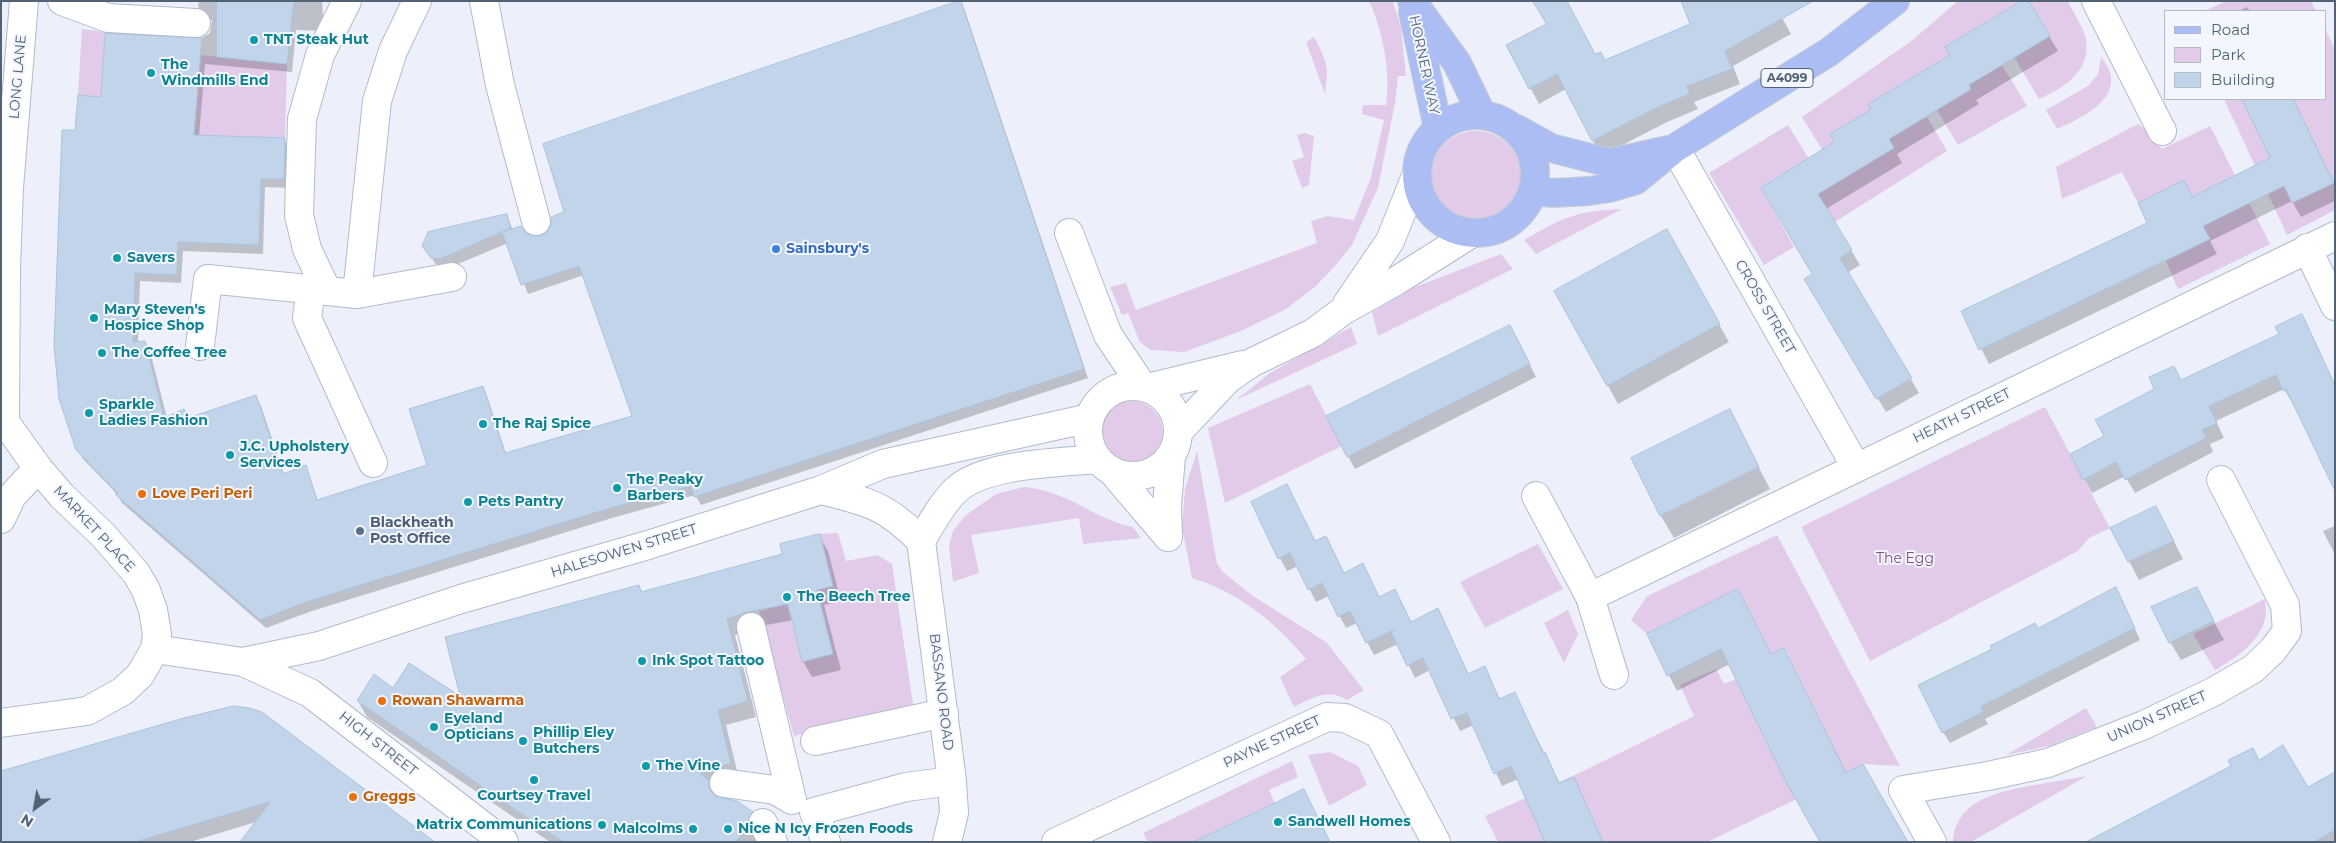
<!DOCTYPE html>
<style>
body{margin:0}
#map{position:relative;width:2336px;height:843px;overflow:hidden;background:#edf0fb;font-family:Montserrat,sans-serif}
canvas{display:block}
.frame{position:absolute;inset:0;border:2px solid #516375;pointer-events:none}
.legend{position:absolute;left:2164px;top:10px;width:162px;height:90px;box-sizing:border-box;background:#f3f6fe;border:1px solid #b2bbc7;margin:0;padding:6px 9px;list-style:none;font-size:15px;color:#516375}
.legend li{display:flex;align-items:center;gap:10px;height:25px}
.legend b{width:25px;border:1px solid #b2bbc7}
.north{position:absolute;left:10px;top:783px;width:50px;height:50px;-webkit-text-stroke:4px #f3f6fe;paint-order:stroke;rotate:212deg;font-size:14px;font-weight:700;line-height:20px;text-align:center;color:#516375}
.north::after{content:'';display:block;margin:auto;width:18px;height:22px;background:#516375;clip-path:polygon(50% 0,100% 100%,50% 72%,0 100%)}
</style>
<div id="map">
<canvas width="2336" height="843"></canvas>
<div class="frame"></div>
<ul class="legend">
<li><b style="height:6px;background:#acbdf3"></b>Road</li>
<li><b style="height:14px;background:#e1cbe9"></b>Park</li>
<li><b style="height:14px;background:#c1d4e9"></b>Building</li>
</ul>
<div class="north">N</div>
</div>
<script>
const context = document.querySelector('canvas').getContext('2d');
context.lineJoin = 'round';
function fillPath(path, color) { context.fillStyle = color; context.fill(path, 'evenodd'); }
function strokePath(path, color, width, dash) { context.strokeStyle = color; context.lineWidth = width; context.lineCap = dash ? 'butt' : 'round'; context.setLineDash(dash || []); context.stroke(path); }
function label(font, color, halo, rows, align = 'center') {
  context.font = font + ' Montserrat,sans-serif'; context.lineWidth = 4; context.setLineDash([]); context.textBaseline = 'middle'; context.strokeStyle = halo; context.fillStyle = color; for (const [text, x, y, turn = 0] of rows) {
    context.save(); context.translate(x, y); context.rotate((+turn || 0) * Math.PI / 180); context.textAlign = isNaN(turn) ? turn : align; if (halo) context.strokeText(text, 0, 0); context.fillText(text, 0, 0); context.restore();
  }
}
fillPath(new Path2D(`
 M1369 1H1393L1401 28 1406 76H1398L1395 103 1378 188 1352 245 1334 267 1316 286 1286 309 1241 331 1184 352 1151 350 1140 342 1128 313 1122 315 1110 287 1126 283 1136 310 1317 243 1311 221 1328 216 1354 220 1371 177 1384 120 1362 114 1363 105H1386C1391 73 1383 31 1369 1Z
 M1958 1H2022L1946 47 1950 55 1868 104 1871 110 1830 134 1835 143 1823 151 1802 117 1910 42Z
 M2029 1H2068C2073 13 2084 28 2086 40 2091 72 2063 88 2039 99L2014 57 2050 36Z
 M2226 1H2311L2316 11H2205Z
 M82 29 105 32 101 97 78 95Z
 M2325 29 2335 49V210L2287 235 2224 99H2325Z
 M1314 37C1327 61 1329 67 1325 94L1306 42Z
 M200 55 287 64 285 138 185 135Z
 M2101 57C2132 94 2086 116 2057 129L2046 110 2088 86 2098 74Z
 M2002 65 2027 106 1958 145 1937 110 1971 90 1969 85Z
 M1927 117 1947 151 1835 222 1818 194 1894 148 1889 139Z
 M2138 124 2150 133 2162 149 2210 126 2270 244 2178 289 2166 261 2210 239 2203 226 2225 181 2192 197 2184 181 2138 203 2122 172 2062 199 2056 167Z
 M1788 125 1809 159 1761 188 1794 247 1764 265 1709 173Z
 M1431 176a45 45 0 1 1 90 0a45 45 0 1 1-90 0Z
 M1305 133 1314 136 1309 185 1302 188 1292 161 1304 157 1297 135Z
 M1622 209 1536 254 1524 240C1564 217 1576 211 1622 209Z
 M1501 254 1513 269 1378 336 1372 312 1415 287Z
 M1351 327 1357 344 1236 400 1270 373Z
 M1310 384 1342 446 1225 503 1208 428Z
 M1099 433a32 32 0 1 1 64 0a32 32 0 1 1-64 0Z
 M2045 407 2110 528 2089 538 2078 551 1870 661 1801 527Z
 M1197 451 1217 564 1224 573 1253 596 1326 642 1364 690 1347 700C1329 688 1311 698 1294 707L1280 677 1306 659C1273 620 1241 594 1192 578L1182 527 1185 489Z
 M1024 487C1069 491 1093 519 1133 527L1141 538 1083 544 1079 518 971 535 979 573 953 582 949 546 953 531 966 515 996 494Z
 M838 533 846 561 878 555 892 564 913 704 794 736 759 611 787 604 802 662 817 590 820 534Z
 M1777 535 1900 766 1863 764 1822 787 1707 842H1498L1485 816C1556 785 1625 751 1694 716L1680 685 1716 669 1724 684 1736 679 1833 747 1785 648 1771 654 1738 589 1647 634 1631 620 1647 596Z
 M1538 544 1563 589 1485 628 1460 582Z
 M2265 599C2265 605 2267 613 2265 619 2259 643 2236 658 2215 670L2193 634Z
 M1568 610 1578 634 1564 663 1544 623Z
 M2086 708 2097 727 2049 746 2006 755Z
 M1330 752 1358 766 1367 785 1329 806 1308 755Z
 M1292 761 1298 777 1269 790 1275 803 1193 842H1148L1143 833Z
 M2087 776 1971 842H1953C1953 825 1964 809 1979 801 2004 787 2058 782 2087 776Z`), '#e1cbe9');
fillPath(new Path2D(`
 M199 1H322L324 31 296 30 292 72 205 64 199 137 284 140 290 149 288 188 265 187 263 254 183 251 181 283 140 281 138 343 145 342 150 351 167 418 188 419 256 397 261 406 284 474 305 467 318 501 428 466 482 387 487 396 506 454 634 417 584 275 528 294 508 243 446 269 438 268 424 246 506 216 513 230 531 237H541L548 233 565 213 960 2 965 11 1088 378 701 505 695 495 612 518 312 611 266 628 122 503 117 494 83 459 77 449 76 131 102 98 210 33 212 20 204 16 198 7Z
 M1773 1 1791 34 1733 66 1740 84 1694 102 1698 109 1667 122 1601 156 1566 89 1539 104 1507 45 1595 55 1605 61 1692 25Z
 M2247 7 2250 11H2239Z
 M2049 36 2058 51 1976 100 1979 104 1897 154 1902 163 1826 209 1860 265 1847 273 1919 393 1886 412 1814 294V275L1762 188Z
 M2243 99H2293L2335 185V201L2301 217 2292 201 2210 241 2217 254 1989 364 1962 311 2149 223 2184 182 2193 198 2272 159Z
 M1666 230 1729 342 1618 404 1556 291Z
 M2301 316 2294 403 2293 404 2284 389 2216 421 2224 438 2210 444 2213 452 2135 493 2125 476 2092 493 2084 479 2105 436 2181 381 2280 335Z
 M1517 339 1536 377 1355 469 1348 456Z
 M1729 410 1770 489 1674 538 1661 516Z
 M1287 486 1316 543 1326 538 1344 574 1363 565 1380 598 1395 591 1411 623 1438 610 1469 675 1484 668 1500 699 1514 693 1560 784 1573 778 1603 842H1546L1518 779 1502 786 1474 725 1460 731 1430 670 1415 678 1398 644 1374 655 1357 623 1346 628 1329 596 1316 602 1298 566 1287 571 1280 558Z
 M2166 526 2183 559 2139 580 2112 528Z
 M2335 526V555L2323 531Z
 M819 536 828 551 841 601 824 605 841 670 812 677 803 661 793 620 756 627 735 635 756 717 726 725 739 779 712 789 717 797 752 813 761 828 758 831 756 842H550L367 717 358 701 393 689 462 698 639 586 643 593 784 555Z
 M2196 588 2224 640 2181 660 2170 642Z
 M1738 590 1771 656 1784 649 1847 774 1730 664 1677 691 1648 635Z
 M2122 600 2140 640 1985 719 1988 724 1950 743 1943 732 2038 630Z
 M261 713 434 842 256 822 190 842H1Z
 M2259 761 2307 789 2335 774V842H2125Z
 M1304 790 1330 842H1196Z`), '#0003');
const building = new Path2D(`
 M217 1H294L287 64 217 57Z
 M958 1H961L1084 369 694 497 691 486 607 509 306 602 260 620 115 494 118 493 76 450 59 399 54 345 62 130H75L78 95 101 97 105 33 202 38 194 135 285 138 284 179H261L259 245 178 242 177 275 135 273 133 342 145 341 164 418 184 409 188 418 256 395 283 474 306 465 317 500 427 465 409 409 483 386 505 453 632 416 579 266 521 285 502 232 521 226 525 232 531 236H540L547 232 551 226V217L564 212 543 144Z
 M1533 1H1567L1595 54 1601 52 1605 60 1690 24 1681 1H1813L1725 51 1732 69 1687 86 1690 94 1658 107 1592 141 1557 74 1529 89 1506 45 1546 24Z
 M2022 1H2029L2050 36 1969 85 1971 89 1889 139 1894 148 1818 194 1852 250 1840 258 1912 378 1876 399 1804 279 1812 274 1761 188 1834 142 1830 134 1871 110 1868 104 1950 55 1945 47Z
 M2242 99H2293L2334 183 2292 203 2284 186 2203 226 2210 239 1979 350 1961 311 2147 223 2138 203 2184 180 2192 197 2270 158Z
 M507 214 511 228 440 259 431 258 422 246 428 232Z
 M1667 229 1720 324 1607 386 1554 291Z
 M2302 314 2335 385V491L2286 389 2283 391 2276 375 2209 406 2217 423 2202 430 2206 438 2125 480 2116 462 2083 480 2070 454 2104 436 2095 420 2154 389 2149 377 2174 366 2181 380 2279 334 2275 327Z
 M1510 325 1530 364 1347 457 1326 416Z
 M1730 409 1759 467 1660 516 1631 458Z
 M1287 484 1315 541 1326 536 1344 573 1363 563 1379 597 1395 589 1411 622 1438 608 1468 674 1485 666 1499 699 1515 692 1543 753 1545 752 1559 783 1574 777 1603 842H1545L1511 766 1494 774 1467 713 1451 719 1423 658 1407 666 1391 632 1396 629 1366 643 1350 611 1338 617 1322 583 1308 590 1290 553 1278 559 1251 502Z
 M2156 506 2174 541 2128 562 2110 528Z
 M820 534 833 586 817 590 833 654 802 662 788 604 747 612 727 619 748 701 718 710 731 763 700 774 709 780V788L715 796 737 801 753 812 750 815 748 825 736 842H563L357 701 374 674 393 688 409 663 460 696 445 637 639 585 641 592 782 554 780 544Z
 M2116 587 2135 628 1980 707 1983 712 1942 733 1918 685 1992 649 1990 646 2035 623 2038 628Z
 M2197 587 2214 621 2169 643 2151 607Z
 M1738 589 1771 654 1784 648 1846 773 1863 764 1908 842H1820L1786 782 1721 649 1667 676 1647 634Z
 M234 706 249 708 262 712 435 842H240L270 802 135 842H1V771L184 718Z
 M2283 745 2308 787 2335 772V830L2314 842H2086L2231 766 2228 760 2253 748 2259 760Z
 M1304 789 1330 842H1193L1275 803Z`);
fillPath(building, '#c1d4e9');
strokePath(building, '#a8c3e0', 1);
const minor = new Path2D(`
 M62 1 108 18 196 23
 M484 1 500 85 536 221
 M2096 1 2162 131
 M1675 148 1856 467
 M1069 233 1108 335 1143 387
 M2307 248 2335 306
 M311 289 307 318 373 463
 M327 291 307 249 299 215 302 119 320 55 347 1
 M357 294 377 101 393 51 417 1
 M1347 304 1390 241 1416 176
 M200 346 208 279 357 294 452 277
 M1088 431a45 45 0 1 1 90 0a45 45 0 1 1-90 0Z
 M1147 388 1242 365
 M1179 431 1228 379 1251 363 1313 333 1344 310 1396 281 1472 233
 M1111 470 1168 537
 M821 490C869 502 885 505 921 541L952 781 954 813 947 842
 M1536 496 1590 597 1614 675
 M1 519 12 496 38 468
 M1168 537 1167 506 1171 456
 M921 541C931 524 941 505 955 491 983 463 1059 463 1098 459
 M1590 597 2335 236
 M155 649 243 662 319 646 461 599 648 545 821 490 883 464 1090 418
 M243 662 310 693 504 842
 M1 723 87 711 123 691 140 675 155 649 157 634 153 610 146 590 136 573 103 535 62 496 38 468 5 422 6 268 9 188 24 1
 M815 741 944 713
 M724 783 775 790 792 800 751 627
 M763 823 773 842
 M826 842 814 812 906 787 952 781
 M1056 842 1327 717 1345 718 1379 734 1436 842
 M1932 842 1903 790 1988 776 2048 763 2144 725 2213 692 2253 669 2273 650 2287 631 2285 605 2221 480`);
const major = new Path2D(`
 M1412 1 1457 63 1482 115
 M1413 12 1438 128
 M1417 174a59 59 0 1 1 118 0a59 59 0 1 1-118 0Z
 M1517 129 1551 148 1610 163 1668 150
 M1533 191 1553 193 1589 191 1609 188 1636 180 1675 148 1829 52 1895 1`);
strokePath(minor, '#b0bccb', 30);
strokePath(major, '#c7cdd3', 30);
strokePath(minor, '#fff', 28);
strokePath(major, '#acbdf3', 28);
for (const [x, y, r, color] of [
 [254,40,5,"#0f9aa8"],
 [151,73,5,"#0f9aa8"],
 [776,249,5,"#3f7fe0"],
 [117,258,5,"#0f9aa8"],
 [94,318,5,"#0f9aa8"],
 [102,353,5,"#0f9aa8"],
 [89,413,5,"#0f9aa8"],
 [483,424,5,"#0f9aa8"],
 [230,455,5,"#0f9aa8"],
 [617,488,5,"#0f9aa8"],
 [142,494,5,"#e8710a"],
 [468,502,5,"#0f9aa8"],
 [360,531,5,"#5c6f8a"],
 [787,597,5,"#0f9aa8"],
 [642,661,5,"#0f9aa8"],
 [382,701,5,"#e8710a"],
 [434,727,5,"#0f9aa8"],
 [523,741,5,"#0f9aa8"],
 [646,766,5,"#0f9aa8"],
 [534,780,5,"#0f9aa8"],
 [353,797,5,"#e8710a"],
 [1278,822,5,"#0f9aa8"],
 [602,825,5,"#0f9aa8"],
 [693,829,5,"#0f9aa8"],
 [728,829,5,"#0f9aa8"]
]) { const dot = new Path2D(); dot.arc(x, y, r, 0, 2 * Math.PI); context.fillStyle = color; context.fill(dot); strokePath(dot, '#f3f6fe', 2); }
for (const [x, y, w] of [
 [1787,78,52]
]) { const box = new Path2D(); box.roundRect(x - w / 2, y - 9.5, w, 19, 4); context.fillStyle = '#f3f6fe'; context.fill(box); strokePath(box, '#516375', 1); }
label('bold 12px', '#516375', null, [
 ["A4099",1787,78]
]);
label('bold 14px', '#0d838f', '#f3f6fe', [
 ["TNT Steak Hut",264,40],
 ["The",161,65],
 ["Windmills End",161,81],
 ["Savers",127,258],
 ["Mary Steven's",104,310],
 ["Hospice Shop",104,326],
 ["The Coffee Tree",112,353],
 ["Sparkle",99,405],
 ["Ladies Fashion",99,421],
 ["The Raj Spice",493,424],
 ["J.C. Upholstery",240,447],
 ["Services",240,463],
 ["The Peaky",627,480],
 ["Barbers",627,496],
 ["Pets Pantry",478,502],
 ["The Beech Tree",797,597],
 ["Ink Spot Tattoo",652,661],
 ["Eyeland",444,719],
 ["Opticians",444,735],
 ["Phillip Eley",533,733],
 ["Butchers",533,749],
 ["The Vine",656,766],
 ["Courtsey Travel",534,796,"center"],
 ["Sandwell Homes",1288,822],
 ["Matrix Communications",592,825,"right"],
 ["Malcolms",683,829,"right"],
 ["Nice N Icy Frozen Foods",738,829]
], 'left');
label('14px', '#516375', '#f3f6fe', [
 ["HORNER WAY",1424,65,78],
 ["LONG LANE",18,77,-85],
 ["CROSS STREET",1765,307,60],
 ["HEATH STREET",1962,416,-26],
 ["MARKET PLACE",94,529,47],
 ["HALESOWEN STREET",624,551,-17],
 ["BASSANO ROAD",941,692,83],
 ["UNION STREET",2157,717,-24],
 ["PAYNE STREET",1272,742,-25],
 ["HIGH STREET",378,744,38]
]);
label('bold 14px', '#366cbe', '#f3f6fe', [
 ["Sainsbury's",786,249]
], 'left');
label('bold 14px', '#c56008', '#f3f6fe', [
 ["Love Peri Peri",152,494],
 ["Rowan Shawarma",392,701],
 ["Greggs",363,797]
], 'left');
label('bold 14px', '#4e5e75', '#f3f6fe', [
 ["Blackheath",370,523],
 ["Post Office",370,539]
], 'left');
label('14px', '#7d4f85', '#f3f6fe', [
 ["The Egg",1905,559]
]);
</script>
